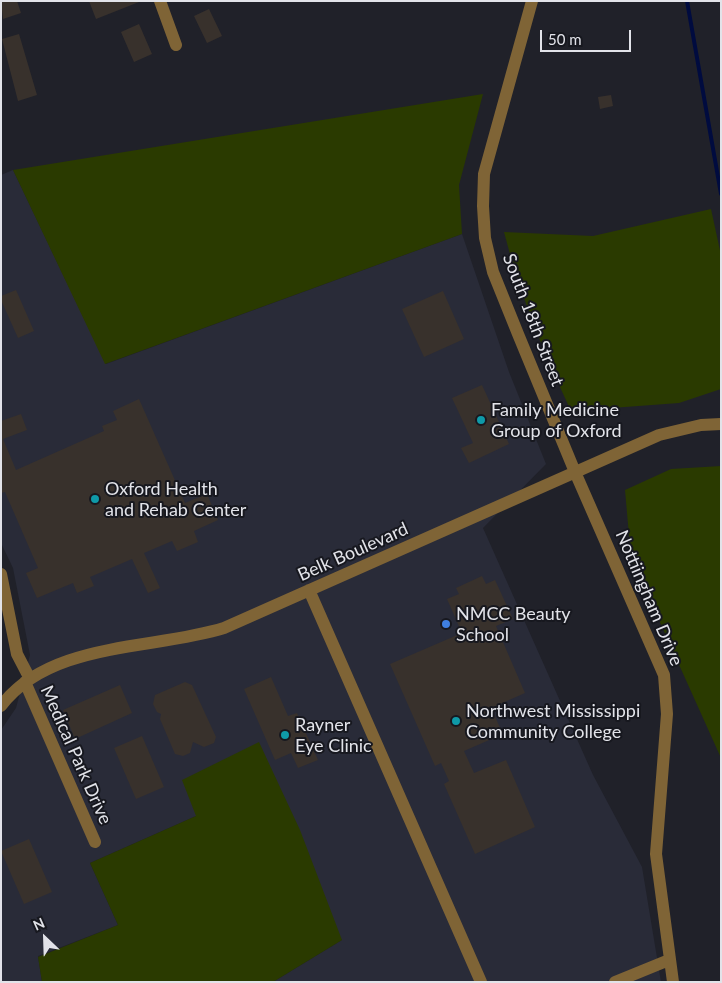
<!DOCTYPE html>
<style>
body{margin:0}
#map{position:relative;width:722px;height:983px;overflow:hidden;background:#202129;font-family:Lato,sans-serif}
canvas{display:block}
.frame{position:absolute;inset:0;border:2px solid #e2e3e9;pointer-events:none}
.north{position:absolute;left:20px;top:913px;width:50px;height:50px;-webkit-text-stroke:4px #17181f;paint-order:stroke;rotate:336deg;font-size:14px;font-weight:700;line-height:20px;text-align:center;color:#e2e3e9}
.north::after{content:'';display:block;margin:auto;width:18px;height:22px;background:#e2e3e9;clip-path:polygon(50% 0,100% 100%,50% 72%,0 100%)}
.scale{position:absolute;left:540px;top:30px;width:91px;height:22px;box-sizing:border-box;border:2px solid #e2e3e9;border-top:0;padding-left:6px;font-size:15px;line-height:18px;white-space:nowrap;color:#e2e3e9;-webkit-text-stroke:4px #17181f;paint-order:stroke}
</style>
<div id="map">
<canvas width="722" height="983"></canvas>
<div class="frame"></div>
<div class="north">N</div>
<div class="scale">50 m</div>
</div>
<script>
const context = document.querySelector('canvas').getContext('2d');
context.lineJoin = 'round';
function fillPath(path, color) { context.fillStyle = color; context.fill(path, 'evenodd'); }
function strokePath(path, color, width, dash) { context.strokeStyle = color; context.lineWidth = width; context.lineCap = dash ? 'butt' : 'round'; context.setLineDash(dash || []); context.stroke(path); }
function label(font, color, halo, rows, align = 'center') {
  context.font = font + ' Lato,sans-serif'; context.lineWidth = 4; context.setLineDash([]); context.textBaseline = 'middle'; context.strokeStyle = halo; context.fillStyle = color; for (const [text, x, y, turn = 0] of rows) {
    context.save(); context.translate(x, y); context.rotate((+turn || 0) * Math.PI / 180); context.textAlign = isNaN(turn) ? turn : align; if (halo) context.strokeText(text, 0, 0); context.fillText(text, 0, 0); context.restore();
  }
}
fillPath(new Path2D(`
 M13 170 106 364 462 234 509 372 546 464 483 528 593 775 642 867 661 982H273L342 940 196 816 90 863 118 925 38 956 42 982H1V730L16 708 30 655 13 568 1 543V175Z`), '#292b38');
fillPath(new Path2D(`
 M483 94 459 185 462 234 105 364 13 170Z
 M711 209 721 255V389L679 403 571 411C544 353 520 295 504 232L593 236Z
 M721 466V758L631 558 625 490 671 469Z
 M259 742 300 830 342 940 273 982H42L38 957 118 925 90 863 196 816 182 780Z`), '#2a3a00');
strokePath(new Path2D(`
 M687 1 721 194`), '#000b3f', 4);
fillPath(new Path2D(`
 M1 1H17L21 13 3 19Z
 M89 1H139V2L96 19Z
 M209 9 222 36 207 43 194 16Z
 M139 24 152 54 134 62 121 32Z
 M19 34 37 95 18 101 2 39Z
 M611 95 613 106 600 109 598 97Z
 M16 290 34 331 18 338 1 300V296Z
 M443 291 464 339 424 357 402 309Z
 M482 385 509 444 469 463 461 448 473 443 452 398Z
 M139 399 185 503 207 494 218 520 194 531 198 542 177 551 172 541 144 553 160 588 148 593 132 559 90 577 94 586 77 593 73 583 37 598 26 573 38 568 5 492 1 493V421L21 414 27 430 3 439 16 470 104 431 102 426 117 420 113 411Z
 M482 576 486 584 495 580 513 619 496 626 525 693 491 708 503 734 464 751 474 773 506 760 535 827 475 854 444 784 449 781 441 763 435 766 390 664 462 633 447 599 459 594 456 588Z
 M271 677 288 716 297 713 318 760 298 768 291 753 275 760 244 689Z
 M185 682 192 685 216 737 214 743 204 747 193 742 190 753 183 756 175 754 160 719 161 714 157 712 153 704 155 695Z
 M120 685 132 713 75 739 63 710Z
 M142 736 164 787 136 799 114 748Z
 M29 839 52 892 24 904 1 851Z`), '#38312c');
strokePath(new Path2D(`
 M160 1 176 45
 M532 1 484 174 483 206 485 238 493 272 518 334 575 472 664 675 667 714 656 854 673 982
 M1 574 17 654 30 679
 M309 590 481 982
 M25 682 95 842
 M1 706C50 641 154 650 224 628L659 435 701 425 721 424
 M615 982 669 960`), '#7f6436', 12);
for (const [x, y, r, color] of [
 [481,420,5,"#0f9aa8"],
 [95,499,5,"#0f9aa8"],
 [446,624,5,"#3f7fe0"],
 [456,721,5,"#0f9aa8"],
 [285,735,5,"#0f9aa8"]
]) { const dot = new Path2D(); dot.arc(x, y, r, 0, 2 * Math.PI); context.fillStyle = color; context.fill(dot); strokePath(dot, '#17181f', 2); }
label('18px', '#e2e3e9', '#17181f', [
 ["South 18th Street",533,320,69],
 ["Belk Boulevard",353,552,-24],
 ["Nottiingham Drive",649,598,67],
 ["Medical Park Drive",76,755,66]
]);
label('18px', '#e2e3e9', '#17181f', [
 ["Family Medicine",491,410],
 ["Group of Oxford",491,431],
 ["Oxford Health",105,489],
 ["and Rehab Center",105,510],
 ["NMCC Beauty",456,614],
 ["School",456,635],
 ["Northwest Mississippi",466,711],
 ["Community College",466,732],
 ["Rayner",295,725],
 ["Eye Clinic",295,746]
], 'left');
</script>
